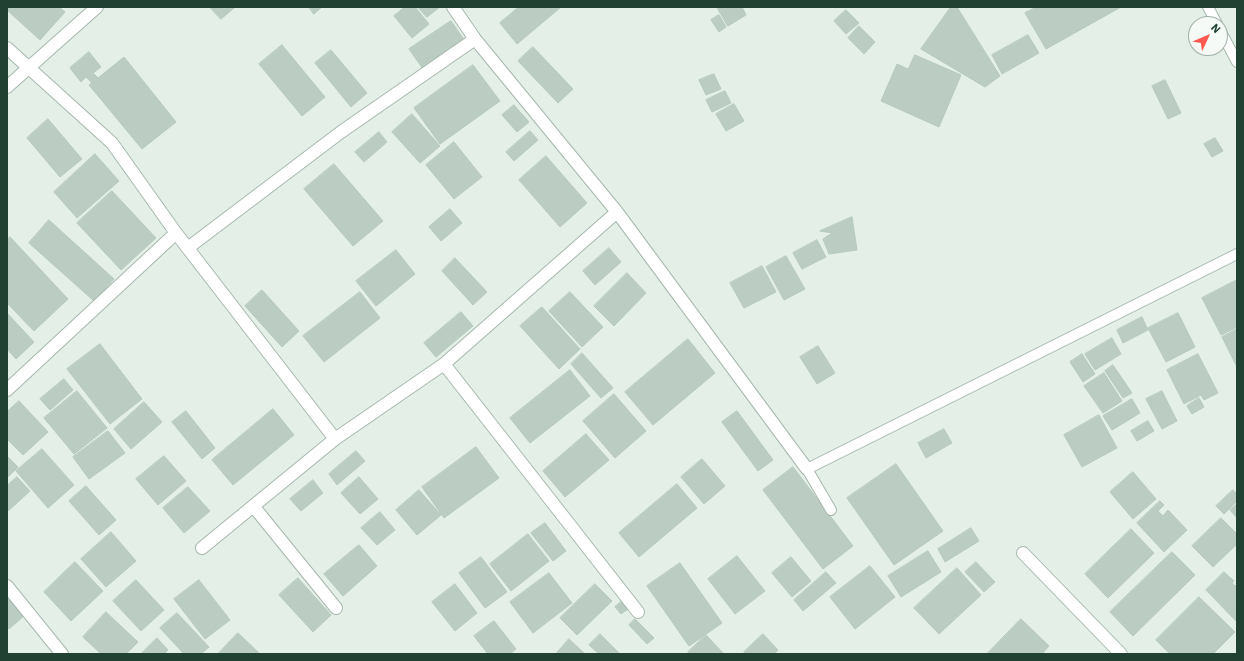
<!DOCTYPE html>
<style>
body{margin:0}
#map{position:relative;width:1244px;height:661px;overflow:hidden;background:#e4efe7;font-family:"IBM Plex Sans",sans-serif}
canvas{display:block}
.frame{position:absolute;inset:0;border:8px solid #214233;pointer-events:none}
.north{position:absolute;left:1188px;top:16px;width:40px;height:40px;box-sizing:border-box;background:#f5faf6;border:1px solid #a0b0a8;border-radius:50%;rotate:46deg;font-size:11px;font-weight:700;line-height:16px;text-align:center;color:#214233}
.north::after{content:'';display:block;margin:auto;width:14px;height:18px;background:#fe5a52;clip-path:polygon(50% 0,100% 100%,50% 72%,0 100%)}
</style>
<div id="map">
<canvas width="1244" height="661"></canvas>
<div class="frame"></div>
<div class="north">N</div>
</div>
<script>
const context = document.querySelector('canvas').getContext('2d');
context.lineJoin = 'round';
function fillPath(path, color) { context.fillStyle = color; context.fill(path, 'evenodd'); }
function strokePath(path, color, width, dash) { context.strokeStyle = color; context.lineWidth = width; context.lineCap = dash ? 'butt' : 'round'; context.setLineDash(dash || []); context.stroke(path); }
const building = new Path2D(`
 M7 7H59L65 12 40 40 7 10Z
 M210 7H233L234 8 221 19Z
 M309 7H322L314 14Z
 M405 7H415L429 24 412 38 394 16Z
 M418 7H440L427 17Z
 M519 7H561L517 44 500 23Z
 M717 7H742L746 15 728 26Z
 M951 7H957L1000 76 985 87 921 49Z
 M1037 7H1121L1046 49 1025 13Z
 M846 10 859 23 846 34 834 21Z
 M719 15 726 27 719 32 711 20Z
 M451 21 465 41 423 69 409 49Z
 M859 26 875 42 864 54 848 38Z
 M1028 35 1039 53 1002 74 992 55Z
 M282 45 325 97 302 116 259 64Z
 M533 47 573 89 558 103 518 61Z
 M331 50 367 93 351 107 315 63Z
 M89 52 101 67 93 73 98 78 124 57 176 122 142 149 89 85 92 83 86 77 81 82 70 68Z
 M915 55 961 75 939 127 881 101 897 64 908 69Z
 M473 65 500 101 440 144 414 108Z
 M714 74 721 89 706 95 699 80Z
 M1165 80 1181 113 1168 119 1152 86Z
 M725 91 731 103 712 112 706 100Z
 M734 104 744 121 726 131 716 114Z
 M514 105 529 122 517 132 502 115Z
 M412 114 440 146 420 163 392 132Z
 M48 119 82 159 60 177 27 138Z
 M530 131 538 140 514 161 506 152Z
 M379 132 387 142 364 162 355 152Z
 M1215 138 1223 151 1212 157 1204 144Z
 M454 142 482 177 454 199 426 165Z
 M95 154 119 181 77 218 54 192Z
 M546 156 587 203 560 227 519 180Z
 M334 164 383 221 353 246 304 189Z
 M112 191 156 238 121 270 77 223Z
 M450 209 462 223 441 241 429 227Z
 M852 217 857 250 829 254 823 239 832 233 820 231Z
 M49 220 114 279 94 301 29 243Z
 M10 237 68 299 34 331 7 303V240Z
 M817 240 826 257 802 269 793 253Z
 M609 248 621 262 595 285 583 271Z
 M396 250 415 274 376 306 356 281Z
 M786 256 805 289 784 300 766 267Z
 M455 258 487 292 473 305 442 271Z
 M762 266 776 292 744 308 730 283Z
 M627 273 646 293 614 326 594 306Z
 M1237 280V327L1221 335 1202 298Z
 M262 290 299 331 282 347 245 306Z
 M360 292 380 318 324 362 303 336Z
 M570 292 603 327 582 347 549 311Z
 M542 307 580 349 559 369 520 326Z
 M461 312 473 326 436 357 424 343Z
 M7 313 34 342 16 359 7 349Z
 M1178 313 1195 347 1166 362 1148 328Z
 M1142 317 1148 330 1123 343 1117 330Z
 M1237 329V367L1222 337Z
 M1112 338 1121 354 1095 370 1085 354Z
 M688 339 715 373 653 425 625 392Z
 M100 344 142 399 110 424 67 369Z
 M818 346 835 373 817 384 800 357Z
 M582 353 613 388 601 398 571 364Z
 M1082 354 1095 374 1083 382 1070 362Z
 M1198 354 1218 393 1204 400 1201 395 1184 404 1167 370Z
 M1113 365 1132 393 1123 398 1105 371Z
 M570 370 590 396 530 443 510 418Z
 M1104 373 1122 401 1103 413 1084 386Z
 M64 379 73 390 50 410 40 399Z
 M77 391 107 428 74 454 44 418Z
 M1162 391 1177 421 1162 429 1146 399Z
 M614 394 646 431 615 458 583 421Z
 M1199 398 1204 407 1192 414 1187 406Z
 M1132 399 1140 413 1112 430 1103 416Z
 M19 401 48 432 23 455 7 439V412Z
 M144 402 162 422 131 449 114 429Z
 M273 409 294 435 233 485 212 460Z
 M186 411 215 448 202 459 172 422Z
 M737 411 773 460 758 471 722 422Z
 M1099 415 1117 448 1082 467 1064 435Z
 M1148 421 1154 431 1137 441 1131 431Z
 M944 429 952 443 926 458 918 443Z
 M108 431 125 453 89 479 73 457Z
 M586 434 609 460 565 497 543 471Z
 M476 447 499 478 444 518 422 487Z
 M42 449 74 485 48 508 16 471Z
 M356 451 365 461 337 485 329 474Z
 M7 456 18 467 7 478Z
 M164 456 186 481 158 505 136 479Z
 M702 459 725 486 704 504 681 477Z
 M896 464 943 531 894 565 847 498Z
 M793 467 853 546 823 569 763 490Z
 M1133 472 1156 499 1133 519 1110 492Z
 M17 477 30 491 7 512V486Z
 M359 477 378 499 360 514 341 493Z
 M313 480 323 493 301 511 290 499Z
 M677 484 697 508 639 557 619 533Z
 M86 486 116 520 99 535 69 501Z
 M188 487 210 511 184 533 163 508Z
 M419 490 441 515 417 535 396 510Z
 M1233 490 1237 494V501L1224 514 1216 506Z
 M1160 501 1164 505 1158 511 1163 516 1168 510 1187 530 1164 552 1137 523Z
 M1237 504V518L1230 510Z
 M380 512 395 530 377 545 361 528Z
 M1221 518 1237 534V544L1213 567 1192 546Z
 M545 523 566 551 553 561 531 533Z
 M971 528 979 541 945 562 938 549Z
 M1131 529 1154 553 1108 598 1085 574Z
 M111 532 136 561 106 587 81 559Z
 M528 534 549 561 511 591 490 564Z
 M359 545 377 566 343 596 324 574Z
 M928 551 941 572 901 597 888 576Z
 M1172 552 1195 575 1133 636 1110 612Z
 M737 556 765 591 735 614 708 579Z
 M481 557 507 592 485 608 459 573Z
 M791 557 811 581 792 597 772 573Z
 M75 562 103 591 71 621 44 592Z
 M976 562 995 582 984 592 965 572Z
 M680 563 722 623 689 646 647 586Z
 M870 566 895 597 855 629 830 597Z
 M957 568 981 595 939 634 914 608Z
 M826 572 836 583 803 611 794 600Z
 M1224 572 1234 581 1232 583 1235 586 1237 585 1236 621 1206 590Z
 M549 573 572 603 533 633 510 602Z
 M298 578 331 615 313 632 279 595Z
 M136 580 164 610 141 631 113 601Z
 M199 580 230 620 205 639 174 599Z
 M455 584 477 613 455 631 432 602Z
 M595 584 612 601 577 635 560 618Z
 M7 593 26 614 9 629 7 626Z
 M1199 597 1235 632 1213 654H1170L1156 640Z
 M622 601 628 609 621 614 615 607Z
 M106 612 138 642 126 654H101L83 637Z
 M177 613 209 647 201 654H184L160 628Z
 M635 619 654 638 647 644 629 625Z
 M1021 619 1049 646 1042 654H987Z
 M494 621 516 649 510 654H488L474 636Z
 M238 633 260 654H218Z
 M600 634 620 654H599L589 645Z
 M763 634 778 650 774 654H746L744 652Z
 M706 635 724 654H691L688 652Z
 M157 638 168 650 164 654H141Z
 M569 639 585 654H556Z`);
fillPath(building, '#bbcdc3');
strokePath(building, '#b5c9bd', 1);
const service = new Path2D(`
 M1208 7 1217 24
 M1220 30 1237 62
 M831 510 807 469 1237 254`);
const minor = new Path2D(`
 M453 7 475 39 617 212 807 469
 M7 48 112 143 176 233 335 439
 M7 87 97 7
 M189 247 341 132 475 39
 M444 364 638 612
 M7 390 176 233
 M254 507 336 608
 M202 548 335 439 444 364 617 212
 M1023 553 1121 654
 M7 586 62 654`);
strokePath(service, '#a6b8ad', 12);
strokePath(minor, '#a6b8ad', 14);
strokePath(service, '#fff', 10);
strokePath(minor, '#fff', 12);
</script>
